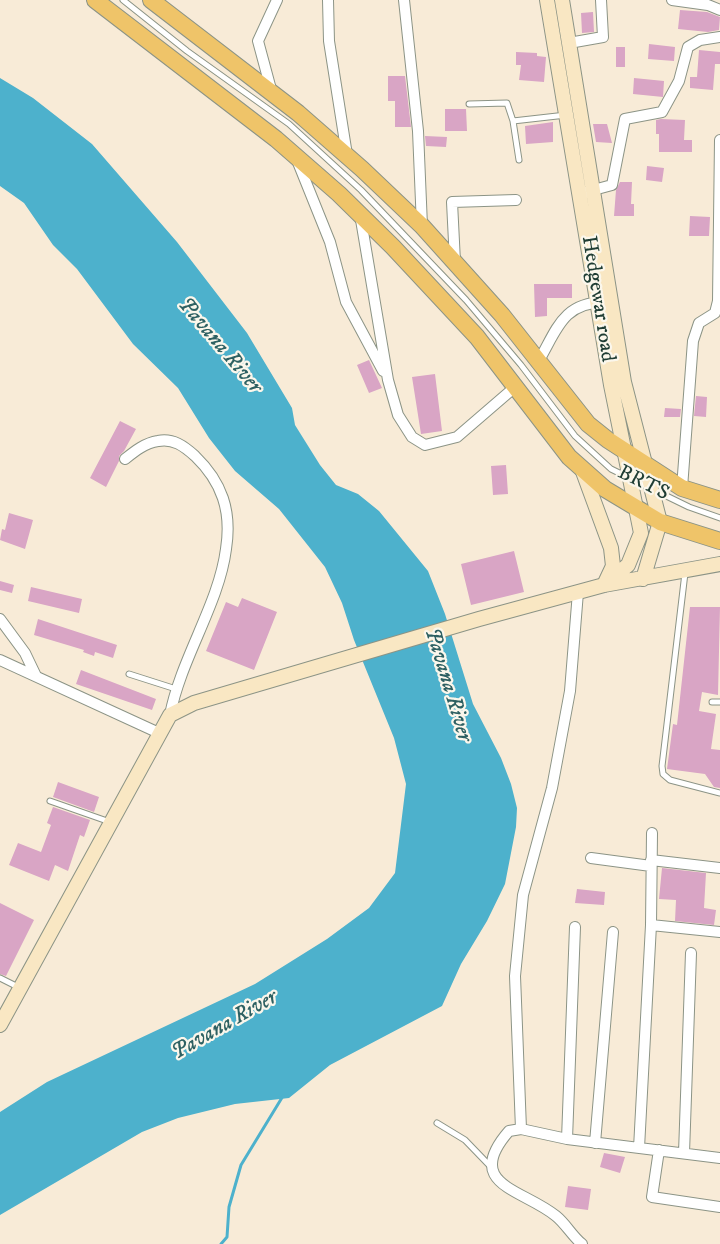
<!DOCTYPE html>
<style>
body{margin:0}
canvas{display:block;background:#f8ebd7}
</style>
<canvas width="720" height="1244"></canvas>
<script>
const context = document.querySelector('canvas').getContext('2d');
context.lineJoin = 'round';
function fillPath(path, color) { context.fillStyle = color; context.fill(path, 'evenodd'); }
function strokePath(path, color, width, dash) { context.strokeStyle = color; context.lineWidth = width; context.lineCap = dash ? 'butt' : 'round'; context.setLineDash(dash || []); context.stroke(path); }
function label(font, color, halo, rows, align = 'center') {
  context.font = font + ' "IM FELL DW Pica",serif'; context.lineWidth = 4.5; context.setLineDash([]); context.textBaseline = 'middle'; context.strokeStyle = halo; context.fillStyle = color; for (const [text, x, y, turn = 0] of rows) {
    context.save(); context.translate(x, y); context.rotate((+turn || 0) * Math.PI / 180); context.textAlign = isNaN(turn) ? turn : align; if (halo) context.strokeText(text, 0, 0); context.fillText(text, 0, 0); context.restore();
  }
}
fillPath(new Path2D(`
 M0 78 33 98 92 144 177 242 247 333 292 408 295 425 320 465 336 485 358 494 379 511 428 571 445 614 473 704 501 758 511 784 517 808 516 827 505 884 487 921 461 964 442 1006 330 1065 289 1098 235 1104 178 1118 142 1132 0 1215V1112L47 1082 255 984 327 939 369 908 395 873 406 784 394 738 354 640 342 603 325 567 279 509 235 471 209 438 178 388 133 344 77 269 53 245 24 203 0 186Z`), '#4db1cc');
strokePath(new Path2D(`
 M221 1244 227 1237 229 1207 241 1165 283 1096`), '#4db1cc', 3);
fillPath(new Path2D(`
 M680 10 707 12 720 17 719 30 708 32 678 29Z
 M593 12 594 32 582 33 581 13Z
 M649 44 675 47 674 61 648 59Z
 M616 47H625V67H616Z
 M699 50 720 52V64H715L713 90 690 88V77H697Z
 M516 52 537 53V56L546 57 544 82 519 80 521 65H516Z
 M388 76H405L411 127H395V101H388Z
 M634 78 664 81 663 97 633 94Z
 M445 109H466L467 131H445Z
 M661 119 685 120 684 140H692V152H659V134H656V120Z
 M553 122V142L526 144 525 126Z
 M593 124H607L612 143 596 142Z
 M425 136 447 137 446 147 426 146Z
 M647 166 664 168 662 182 646 180Z
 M620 182H632L631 204H634V216H614L616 190Z
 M690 216 710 217 709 236H689Z
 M534 284H572V298H547V316L535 317Z
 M369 360 382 388 369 393 357 365Z
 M435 374 442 431 421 434 412 377Z
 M696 396 707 397 706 417 694 416Z
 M665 408 681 409 680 417H664Z
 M120 421 136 429 124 451 119 456V461L106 487 90 478Z
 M506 465 508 494 493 495 491 466Z
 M9 513 33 520 25 549 0 540 2 529 5 530Z
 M514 551 524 592 471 605 461 564Z
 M0 581 14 585 12 593 0 590Z
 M31 587 82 599 79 613 28 601Z
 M242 598 277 612 254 670 206 651 226 602 238 607Z
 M690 607H720L718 695 702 692 699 711 716 714 711 749 720 750V788L714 787 705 774 667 769 673 724 677 725Z
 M38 619 117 645 113 658 95 652 94 656 83 652 84 650 34 635Z
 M81 670 156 699 152 710 76 684Z
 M58 782 99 797 94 812 53 797Z
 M53 807 90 820 84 837 80 835 68 871 55 865 49 881 9 865 18 843 41 852 51 825 47 823Z
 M662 868 706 873 704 908 716 910 714 925 675 921 676 900 659 899Z
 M577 889 605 892 604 905 575 903Z
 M0 903 34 920 6 976 0 974Z
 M604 1153 625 1157 620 1173 600 1167Z
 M568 1186 591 1189 588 1210 565 1207Z`), '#d9a5c5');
const service = new Path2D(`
 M123 0 187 51 289 124 361 190 466 300 521 365 575 436 611 469 689 507 720 518
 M469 104 507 103 513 121 519 160
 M513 121 566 115
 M685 573 662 766 663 774 670 780 720 793
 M129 674 176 689
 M712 702H720
 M50 801 110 822
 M0 978 20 988
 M437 1123 465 1140 492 1168`);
const minor = new Path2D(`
 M328 0 329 41 347 155
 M404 0 418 131 422 226
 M672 0 708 5 720 10
 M569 43 603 37 601 0
 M272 93 258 41 277 0
 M297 160 330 242 346 302 383 371
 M586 192 612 185 625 119 662 112 679 81 688 47 700 40 720 37
 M360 214 388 380 398 415 412 437 425 445 457 437 515 387
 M455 262 452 202 516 200
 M538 362C557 330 562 303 604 302
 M125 459C135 451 145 443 158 441 173 438 184 446 195 456 222 482 232 511 226 549 219 604 181 658 170 715
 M682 488 693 341 699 323 715 313 718 301 720 140
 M0 619 25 653 36 676
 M0 660 159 733
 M591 858 651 866
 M651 860 720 868
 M651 925 720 932
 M521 1129 515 976 523 895 552 788 570 691 578 592
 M567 1139 575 927
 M595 1143 613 932
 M639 1148 651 925 652 833
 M659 1150 652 1197 720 1207
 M684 1153 691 953
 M582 1244C572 1236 566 1224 556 1216 523 1189 462 1185 509 1131L521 1129 567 1139 720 1158`);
const secondary = new Path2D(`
 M547 0 611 385 641 533 628 565 604 585
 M562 0 624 382 660 522 643 579
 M582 469 611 548 613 566 605 583
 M0 1025 170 715 194 703 479 619 604 585 720 564`);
const primary = new Path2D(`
 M95 0 276 139 339 194 393 247 477 337 569 457 605 489 660 522 720 541
 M151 0 298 113 362 169 422 226 502 315 588 424 608 440 682 488 720 500`);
strokePath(service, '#8c9486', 7);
strokePath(minor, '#8c9486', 12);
strokePath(secondary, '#8c9486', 16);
strokePath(primary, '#8c9486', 18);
strokePath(service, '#fff', 5);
strokePath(minor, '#fff', 10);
strokePath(secondary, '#f9e7c3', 14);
strokePath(primary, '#efc469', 16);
label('21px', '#1f3d34', '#fbf7ec', [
 ["Hedgewar road",597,299,81],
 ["BRTS",643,484,26]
]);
label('italic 22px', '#2d6062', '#fbf7ec', [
 ["Pavana River",219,346,50],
 ["Pavana River",447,685,73],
 ["Pavana River",225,1026,-30]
]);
</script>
